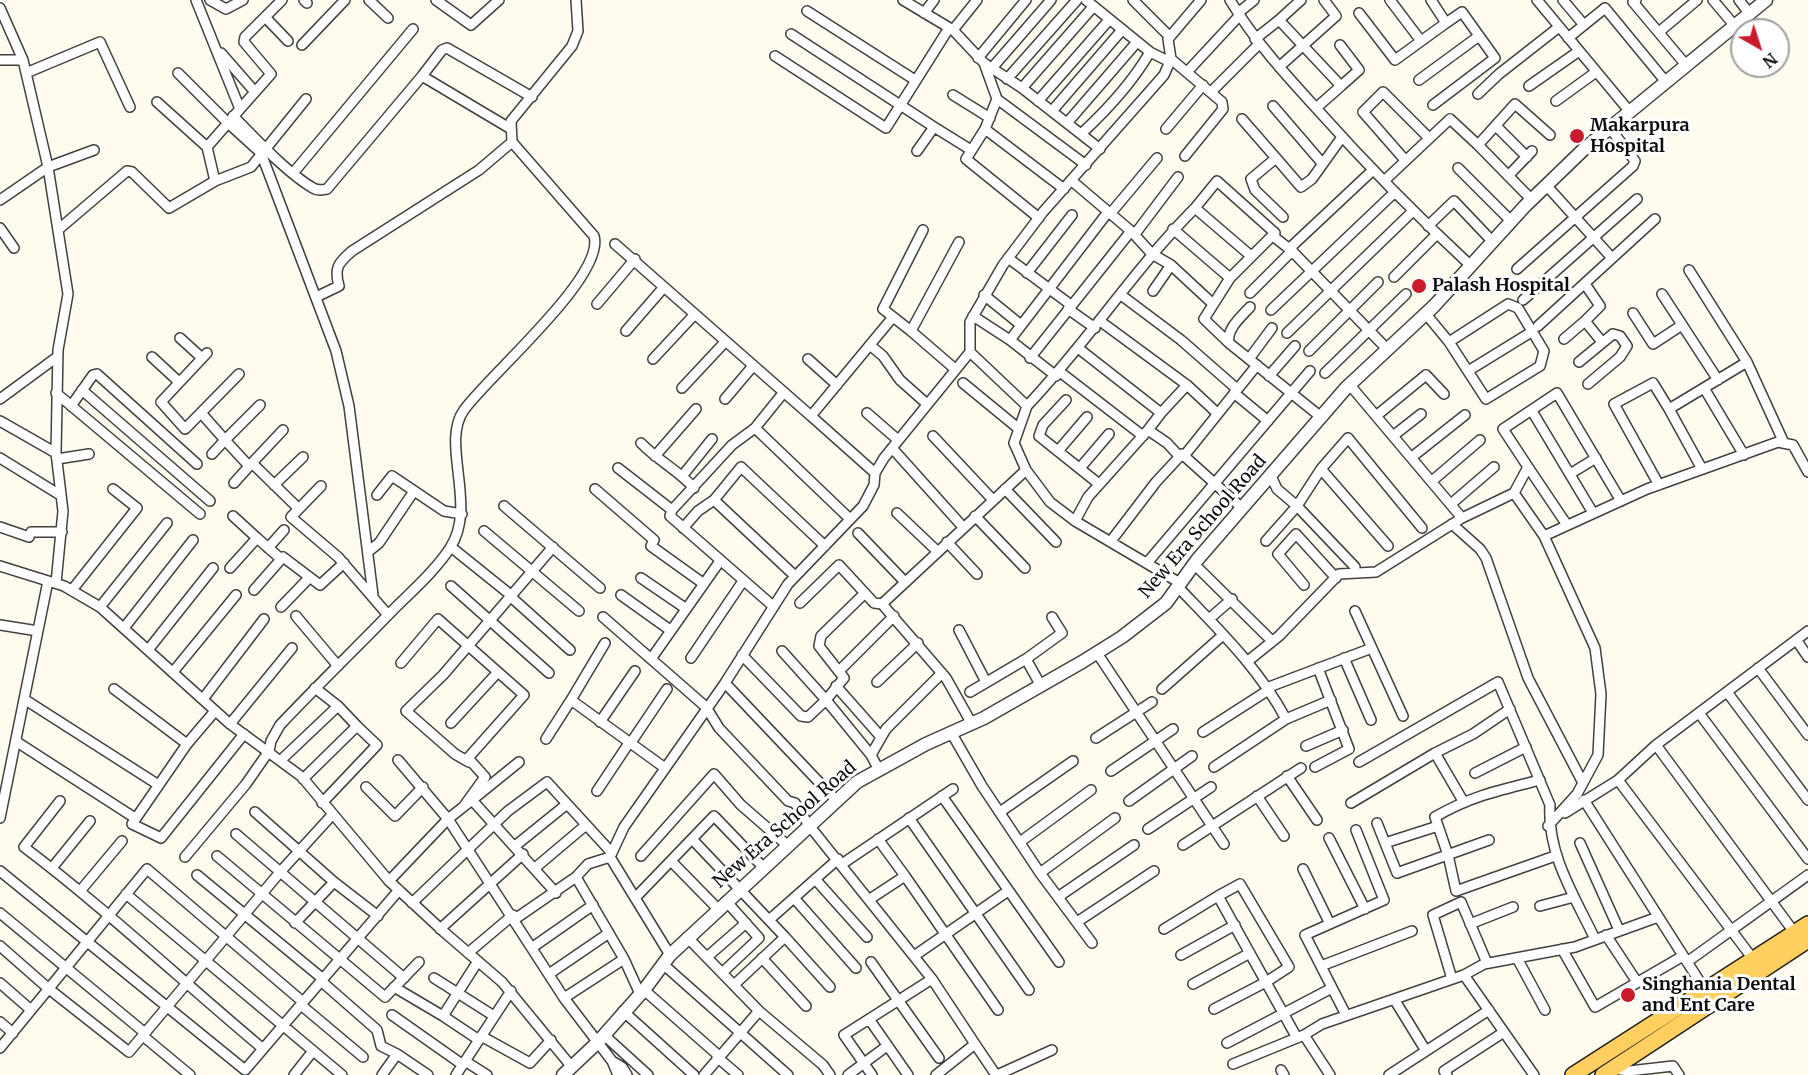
<!DOCTYPE html>
<style>
body{margin:0}
#map{position:relative;width:1808px;height:1075px;overflow:hidden;background:#fffbef;font-family:Merriweather,serif}
canvas{display:block}
.north{position:absolute;left:1730px;top:18px;width:60px;height:60px;box-sizing:border-box;background:#fff;border:2px solid #9f9f9f;border-radius:50%;rotate:141deg;font-size:16px;font-weight:700;line-height:24px;text-align:center;color:#0e0e0e}
.north::after{content:'';display:block;margin:auto;width:21px;height:27px;background:#ca1a2c;clip-path:polygon(50% 0,100% 100%,50% 72%,0 100%)}
</style>
<div id="map">
<canvas width="1808" height="1075"></canvas>
<div class="north">N</div>
</div>
<script>
const context = document.querySelector('canvas').getContext('2d');
context.lineJoin = 'round';
function strokePath(path, color, width, dash) { context.strokeStyle = color; context.lineWidth = width; context.lineCap = dash ? 'butt' : 'round'; context.setLineDash(dash || []); context.stroke(path); }
function label(font, color, halo, rows, align = 'center') {
  context.font = font + ' Merriweather,serif'; context.lineWidth = 6; context.setLineDash([]); context.textBaseline = 'middle'; context.strokeStyle = halo; context.fillStyle = color; for (const [text, x, y, turn = 0] of rows) {
    context.save(); context.translate(x, y); context.rotate((+turn || 0) * Math.PI / 180); context.textAlign = isNaN(turn) ? turn : align; if (halo) context.strokeText(text, 0, 0); context.fillText(text, 0, 0); context.restore();
  }
}
const minor = new Path2D(`
 M196 0 240 109 228 123 261 153 336 351 349 406 373 595
 M210 0 226 9 243 0
 M304 0 307 3
 M369 0 388 18
 M436 0 471 25 499 0
 M903 0 953 30 984 63 997 99 985 129 966 159 1039 218
 M1086 0 1150 52 1170 62
 M1133 0 1170 37
 M1230 0C1254 40 1284 73 1316 108 1365 163 1416 215 1470 265
 M1390 0 1421 41
 M1431 0 1446 23 1462 12 1495 58 1433 105
 M1537 0 1630 112
 M1563 0 1584 25
 M1636 0 1633 2 1686 65
 M1713 0 1734 25
 M1739 0 1749 13
 M0 8 23 60 48 167 94 150
 M807 11 915 80
 M924 13 934 0
 M1238 13 1254 0
 M1359 13 1395 60 1446 23
 M265 17 288 41
 M1279 20 1301 0
 M953 30 977 0
 M1659 32 1697 0
 M791 34 934 127
 M1568 38 1605 8 1666 82
 M1255 39 1279 20 1341 86 1316 108
 M302 45 345 0
 M1340 45 1359 70 1341 86
 M221 53 255 92
 M775 56 886 128 949 28
 M978 58 1026 0
 M1171 59 1222 102 1223 109 1185 156
 M0 60H23
 M984 63 1022 88 1100 149
 M1279 67 1336 16 1324 0
 M992 68 1051 0
 M1187 72 1239 16
 M26 73 100 42 130 107
 M178 73 228 123 207 147 215 181
 M422 76 442 50 447 48 532 97
 M1007 79 1077 0
 M1419 80 1479 36
 M1529 86 1579 51
 M1022 88 1093 7
 M1211 92 1259 44
 M1478 94 1499 74 1559 27
 M953 95 990 118
 M997 99 1086 165
 M1038 101 1109 20
 M1556 101 1596 72
 M157 102 207 147
 M1273 106 1322 163
 M240 109 271 74 244 42 245 37 282 0
 M1052 111 1122 30
 M233 116C255 138 287 173 313 188 318 191 322 190 327 189L422 76 511 129
 M1242 119 1276 158
 M1067 123 1137 42
 M1496 126 1527 157
 M985 129 1064 189
 M1166 129 1203 85
 M1081 134C1107 110 1132 83 1150 52
 M917 151 934 127 971 150
 M1405 160 1363 112 1383 92 1428 137
 M1458 168 1511 221
 M1373 170 1292 246V251L1388 350
 M294 172 413 29
 M1508 176 1532 151
 M1384 181 1450 119 1478 145
 M1546 185 1612 258
 M1531 199 1478 145 1515 104 1550 135
 M0 200 48 167 68 294 58 350 56 453 63 511 56 583
 M1110 214 1157 158
 M1283 217 1255 190 1251 179 1276 158 1301 187 1312 179 1342 137
 M1428 226 1454 201 1492 241
 M0 228 14 248
 M59 229 127 171 132 172 169 208 215 181 251 167 306 99
 M1173 229 1230 278
 M1131 231 1152 254 1171 265 1153 291
 M1135 234 1178 177
 M615 244 811 416
 M1008 258 1071 305
 M1171 265 1213 304
 M1517 269 1633 166 1635 161 1610 128
 M1689 270 1747 362
 M1027 273 1072 215
 M1394 277 1437 234
 M1585 284 1600 306 1585 321 1602 342
 M1250 293 1292 251 1273 236
 M1662 294 1718 380
 M984 295 1021 325
 M1121 295 1181 340 1237 389
 M316 297 339 286C334 268 338 263 352 251L479 170 512 142
 M1523 300 1637 199
 M597 304 635 259
 M1250 307C1242 316 1226 329 1229 343L1321 417
 M1068 309 1095 328
 M1271 310 1395 192
 M1633 313 1653 344 1682 325
 M1426 314 1449 342 1486 399 1540 366 1544 351 1518 308 1508 304 1449 342
 M973 316 1010 340 1056 376
 M1100 321 1187 385 1161 413
 M1538 326 1655 219
 M626 331 664 287
 M911 331 883 309 923 230
 M1287 333 1413 211
 M180 338 202 358
 M1564 339 1585 321
 M1010 340 1108 212
 M1229 343 1204 319 1230 278 1275 233 1217 181 1195 208 1251 256
 M871 346 883 356 900 380 927 404
 M1078 348 1161 413 1148 430
 M1309 351 1378 282
 M207 353 161 402 185 429 239 374
 M152 357 179 382
 M1030 358 1131 231 1072 181
 M653 359 694 315
 M808 359 837 385
 M1249 359 1272 328
 M1579 362 1613 334 1620 336 1627 346 1620 357 1588 384
 M955 369 911 331 959 242
 M1468 371 1533 331
 M1060 372 1143 436
 M1325 373 1406 294
 M1269 376 1295 346
 M963 383 1019 429
 M1349 384 1462 518
 M1187 385 1217 413
 M682 388 725 342
 M1704 388 1744 455
 M82 390 210 501
 M784 392 755 428 850 519
 M56 393 200 514
 M1234 393 1268 421
 M0 399 57 357
 M725 399 753 366
 M1066 400 1043 425 1039 436 1099 484
 M71 406 93 375 97 374 197 464
 M1027 406C1087 343 1134 269 1195 208
 M1532 411 1593 513
 M867 413 898 440
 M202 414 225 440 260 405
 M1376 416 1426 375 1444 394
 M0 421 56 453
 M755 428 732 445 672 510 670 516 773 606
 M283 430 252 463 298 508
 M933 436 993 500
 M1393 436 1421 414
 M641 443C657 460 678 470 694 488
 M892 448 963 527
 M1058 451 1087 417
 M212 454 225 440 249 466
 M655 456 696 409
 M1184 456 1257 365
 M1412 457 1465 415
 M0 458 60 495
 M57 459 89 454
 M1528 467 1567 525
 M618 468 672 510
 M1080 468 1109 434
 M1321 469 1388 546
 M1702 469 1669 409 1747 362 1784 443
 M875 473 811 416 893 317
 M1570 474 1596 458
 M683 475 712 439
 M1271 476 1277 489 1297 506 1355 567
 M1432 481 1480 440
 M234 483 252 463
 M274 485 303 457
 M1659 485 1614 404 1653 383 1669 409
 M321 486 291 517 338 557 388 615
 M595 489 654 540 651 546 704 584
 M1005 489 1056 542
 M1514 493 1528 467 1503 429 1557 393 1621 501
 M377 495 392 476 444 511 462 514
 M714 500 795 576
 M1451 504 1494 467
 M504 506 600 588
 M897 513 937 551
 M233 516 257 538
 M975 516 1025 568
 M1075 521 1088 497 1148 430 1167 443 1180 457
 M1452 524 1480 549 1486 558 1528 678 1583 783
 M0 527 29 537
 M683 528 698 511 714 500 741 467 825 546
 M484 531 579 611
 M31 532H62
 M858 533 905 582
 M1544 536 1595 648 1601 694 1598 755 1577 794 1548 826
 M1111 541 1156 482 1182 454 1242 508
 M1266 541 1297 506 1321 469 1348 438 1422 528
 M947 542 977 574
 M451 547 512 596
 M268 548 284 530
 M369 551 379 543 414 491
 M1147 563 1310 371
 M1194 564 1272 641
 M0 566 64 586 100 607 230 724 302 777 389 881 444 932 502 982 571 1066
 M230 568 257 538 281 559
 M641 578 685 608
 M1180 583 1075 521 1050 502 1026 470 1014 443 1027 406 970 352V322L1003 265 1043 212 1164 75 1171 59 1168 39 1201 0
 M1304 585 1278 554 1296 534 1336 578
 M451 586 549 673
 M1178 587C1218 629 1258 667 1286 719
 M72 590 137 508 113 489
 M254 590 283 557 320 585 344 563
 M865 593 821 636 819 646 844 678 826 700 871 755
 M621 595 670 630
 M511 597 570 650
 M800 603 839 565 874 603 882 604
 M100 607 167 523
 M281 607 309 578
 M1355 611 1403 716
 M296 616 338 666
 M603 617 706 707 719 728 788 801 795 803 808 824 932 979
 M1209 619 1232 599
 M0 625 38 631
 M124 628 193 540
 M959 630 986 682
 M1797 641 1808 657
 M605 643 571 700 665 768
 M148 650 213 568
 M1097 653 1224 844
 M742 655 801 716 808 717 826 700 782 651
 M691 658 743 581
 M1344 658 1371 720
 M651 659 720 561
 M1248 661 1279 636 1339 574 1376 572 1462 518 1514 493 1544 536 1647 489 1778 442 1793 445 1808 472
 M401 663 438 619 524 695 468 758 485 777 464 806
 M1758 668 1808 735
 M839 671 894 616
 M173 672 236 595
 M877 682 918 643
 M725 683 836 800
 M836 686 881 737
 M1041 686 1026 659 1062 633 1052 617
 M1269 687 1372 648
 M315 688 338 706
 M114 689 187 744
 M1162 689 1223 635
 M970 692 1026 659
 M1727 692 1808 800
 M24 699 157 784
 M203 699 264 619
 M215 711 187 744 132 824 161 838 244 734
 M1699 713 1808 859
 M600 722 635 671
 M451 723 498 672
 M230 724 292 648
 M972 724 946 678 882 604 1026 470
 M1203 732 1270 689
 M952 734 982 786 1040 873 1092 943
 M1096 738 1152 702
 M546 739 571 700
 M17 742 135 818
 M630 744 667 689
 M1306 746 1343 730
 M281 760 338 706 357 726
 M398 760 448 819 472 800 556 893
 M469 762 455 754 406 711 443 675 553 547
 M1359 762 1498 682 1550 805C1547 854 1574 895 1595 939
 M1214 767 1286 719 1331 700
 M1315 767 1349 749 1318 668
 M879 770 871 755 886 729 942 673
 M1111 771 1173 729
 M1475 773 1526 747
 M1287 776 1317 820
 M303 779 357 726 377 745 322 803
 M1540 780C1500 790 1471 796 1435 817L1448 855 1456 891 1555 856
 M1618 780 1753 959
 M366 787 395 816 423 787
 M597 791 629 743
 M942 796 1059 962
 M1257 796 1284 836
 M472 800 519 762
 M1584 800 1705 990
 M60 801 24 847C106 909 182 981 262 1048
 M1129 801 1192 756
 M1463 801 1435 753 1473 734 1510 709
 M1351 803 1435 753
 M255 812 334 882
 M1000 812 1073 761
 M1565 813 1618 780 1656 745
 M0 818 48 581
 M909 818 1029 990
 M1377 823 1397 873 1489 840
 M1148 829 1211 787
 M236 834 404 978
 M1329 838 1365 909
 M692 839 785 937 735 984
 M878 839 905 876
 M1020 842 1091 790
 M1385 843 1438 826
 M1580 843 1619 930
 M1183 845 1301 768
 M515 846 567 804
 M217 856 385 997 419 962
 M641 856 714 774 741 805 787 845
 M185 857 246 784 269 751 271 741 280 725C317 686 355 649 392 611 411 592 435 571 450 548 478 506 440 443 464 410 488 376 606 276 594 236L512 142 511 121 572 46 578 31 576 0
 M610 857 588 864 576 877 624 959 640 994
 M671 861 718 909
 M842 864 953 789
 M52 868 90 821
 M535 868 586 825
 M1303 869 1330 924
 M0 871 245 1070 399 890
 M1040 873 1115 818
 M197 875 323 979
 M815 879 867 937
 M389 881 448 819 564 998 612 1061 618 1075
 M81 890 122 841
 M126 894 342 1075
 M636 897 714 816 763 867
 M1058 897 1134 845
 M794 898 856 968
 M870 899 905 876 998 1010
 M412 903 508 811 547 782 612 853
 M1540 906 1574 897
 M0 913 145 1033
 M515 919 576 877
 M769 920 838 859
 M1077 922 1154 871
 M295 923 334 882 378 916
 M1470 924 1513 907
 M440 929 523 854
 M1164 929 1218 896 1297 1038
 M1794 932 1656 745 1808 631
 M1606 935 1637 982
 M687 937 759 1011 704 1075
 M785 937 830 987
 M0 946 49 989 129 1052 281 871 332 815
 M533 947 593 905
 M1562 949 1595 1007 1683 956
 M468 953 513 915
 M670 955 610 857 624 827 725 683 788 584 863 506 874 485 875 473 884 458 970 352
 M1181 955 1235 925
 M914 956 1008 891
 M707 957 746 923
 M762 958 806 1006
 M1517 958 1545 1010
 M478 961 443 1016 479 1040
 M871 962 939 1058
 M1687 962 1808 875
 M664 965 788 1075
 M1321 966 1412 931
 M723 972 759 938 726 901
 M549 974 609 933
 M1464 975 1534 1075
 M434 978 494 1016
 M1452 979 1433 915 1461 902 1487 963
 M321 981 377 1030 381 1046 397 1054
 M0 983 31 1010
 M1193 984 1250 953
 M394 987 443 1016
 M644 990 718 1055
 M564 998 624 959
 M1394 999 1426 1051
 M301 1005 363 1057
 M1214 1009 1266 982 1289 967 1240 884 1218 896
 M623 1011 694 1075
 M759 1011 823 1065 830 1075
 M392 1015 463 1065
 M1346 1015 1305 935 1384 900 1356 830
 M869 1019 908 1075
 M0 1022 13 1033
 M604 1035 648 1075
 M1304 1035 1330 1075
 M143 1036 190 1075
 M481 1036 530 1063 551 1040
 M1227 1043 1332 988
 M0 1048 147 869 303 1002
 M717 1057 738 1075
 M465 1061 487 1075
 M612 1061 622 1067 627 1075
 M1233 1064 1304 1035 1322 1024 1464 975 1484 964 1575 947 1658 917
 M1613 1069 1629 1071 1673 1066 1679 1075
 M1281 1070 1284 1075
 M294 1075 313 1051
 M382 1075 397 1054 428 1075
 M456 1075 511 991
 M848 1075 887 1046
 M872 1075 844 1035 932 979 975 1044
 M936 1075 975 1044 996 1075
 M997 1075 1052 1050
 M1389 1075 1489 1010
 M1447 1075 1444 1071 1504 1032`);
const tertiary = new Path2D(`
 M563 1075 598 1042 644 990 670 955 857 782 926 744 984 718 1082 662 1122 637 1166 603 1197 560 1346 388 1434 306 1525 206 1583 150 1766 0`);
const primary = new Path2D(`
 M1573 1075 1808 924
 M1603 1075 1808 940`);
strokePath(minor, '#414141', 12);
strokePath(tertiary, '#414141', 15);
strokePath(primary, '#1f1f1f', 18);
strokePath(minor, '#fff', 9);
strokePath(tertiary, '#fff', 12);
strokePath(primary, '#ffcf5f', 15);
for (const [x, y, r, color] of [
 [1577,136,8,"#ca1a2c"],
 [1419,286,8,"#ca1a2c"],
 [1628,995,8,"#ca1a2c"]
]) { const dot = new Path2D(); dot.arc(x, y, r, 0, 2 * Math.PI); context.fillStyle = color; context.fill(dot); strokePath(dot, '#fff', 2); }
label('bold 18px', '#0e0e0e', '#fff', [
 ["Makarpura",1590,126],
 ["Hospital",1590,147],
 ["Palash Hospital",1432,286],
 ["Singhania Dental",1642,985],
 ["and Ent Care",1642,1006]
], 'left');
label('18px', '#0e0e0e', '#fff', [
 ["New Era School Road",1203,527,-49],
 ["New Era School Road",785,825,-41]
]);
</script>
